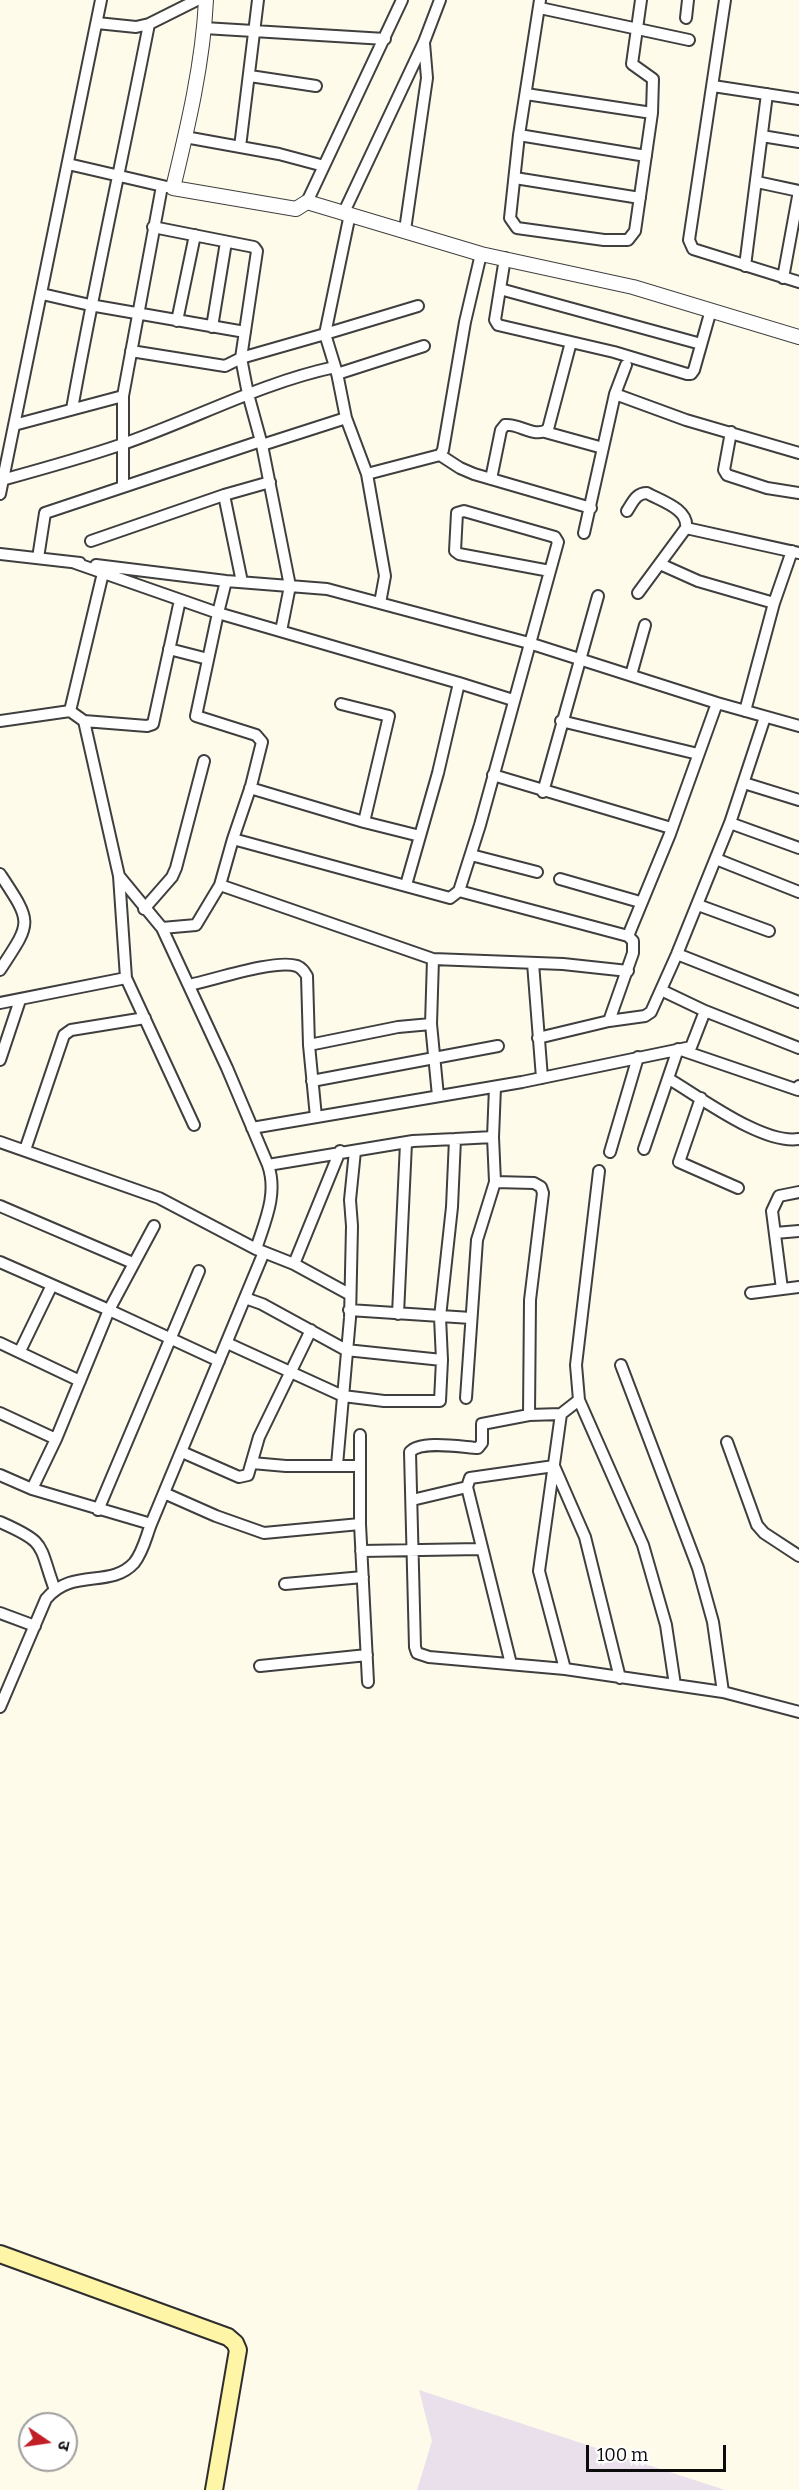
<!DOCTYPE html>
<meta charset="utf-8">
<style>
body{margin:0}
#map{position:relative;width:799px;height:2490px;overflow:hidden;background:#fffbeb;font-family:Bitter,"Noto Sans Devanagari",serif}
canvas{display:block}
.north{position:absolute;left:18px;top:2412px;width:60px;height:60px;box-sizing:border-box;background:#fff;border:2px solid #9e9e9e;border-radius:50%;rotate:103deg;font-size:16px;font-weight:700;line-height:24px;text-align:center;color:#0c0c0c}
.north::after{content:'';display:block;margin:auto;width:21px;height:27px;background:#c21e26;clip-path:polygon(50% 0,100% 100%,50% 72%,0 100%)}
.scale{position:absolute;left:586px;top:2445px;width:140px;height:27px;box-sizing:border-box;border:3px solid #0c0c0c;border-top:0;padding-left:8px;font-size:18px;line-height:21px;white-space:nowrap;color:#0c0c0c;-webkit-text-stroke:4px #fff;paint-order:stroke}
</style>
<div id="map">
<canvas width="799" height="2490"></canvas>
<div class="north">उ</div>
<div class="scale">100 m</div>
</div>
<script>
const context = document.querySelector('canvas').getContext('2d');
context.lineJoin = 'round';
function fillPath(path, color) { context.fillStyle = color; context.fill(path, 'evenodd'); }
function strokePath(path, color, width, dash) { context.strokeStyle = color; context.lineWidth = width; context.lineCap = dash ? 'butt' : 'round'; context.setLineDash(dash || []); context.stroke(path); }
fillPath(new Path2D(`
 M419 2390 725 2490H417L432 2441Z`), '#eae0ec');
const minor = new Path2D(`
 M540 0 519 135 510 218 517 228 604 240H628L635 231 652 113 653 79 632 64 641 0
 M725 0 689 240 693 249 799 282
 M540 8 689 40
 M686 18 688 0
 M97 23 136 27 149 24 197 0
 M204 28 385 39
 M250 76 316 86
 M713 86 799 99
 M526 94 652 113
 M519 135 646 156
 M762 136 799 142
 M185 137 279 154 324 166
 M240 147 258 0
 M68 164 167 187
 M515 178 640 198
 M757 182 799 191
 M307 202 402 0
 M344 212 424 42 440 0
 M405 230 427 78 424 43
 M505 258 495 320 498 325 614 352 687 374H691L694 370 711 310
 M745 266 767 94
 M783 278 799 191
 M500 289 701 344
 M42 294 90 305 245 332
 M177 321 195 235
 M212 327 226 242
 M131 351 225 366 241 358 257 251 254 247 153 227
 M337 374 424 346
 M615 394 686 420 799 453
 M123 396V487
 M72 409C95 280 124 152 149 24
 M346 418 367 474 385 576 380 603
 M14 425 123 396 162 186
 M545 432 603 448
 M731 432 724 470 727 475 767 488 799 493
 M262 445 248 394 241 358 325 334 350 214
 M440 455 460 468 474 474 591 508
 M367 474 440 455 443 450 465 322 481 254
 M491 479 501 430 505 425C519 423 535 439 548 429L571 342
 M2 480C42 469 82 458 120 445 193 420 260 383 335 367
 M0 494 101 0
 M224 495 242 582
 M627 511C633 502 636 493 647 493 661 501 689 509 686 528
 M584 533 615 394 626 365
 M91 541 224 495 270 482
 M0 554 80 563
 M38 558 45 513 261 441
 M75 563 218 613 196 716 256 735 262 742 251 786 233 839 450 898 459 891 480 825 558 542 555 537 464 511 457 513 455 551 459 554 550 571
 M660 564 698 581 774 603
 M96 565 226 581 327 589 529 643 717 703 799 726
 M226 581 218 613 459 683
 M638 593 686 528 799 553
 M281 631 290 586 262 445 346 418 337 373 325 334 418 306
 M169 649 208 659
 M631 675 645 625
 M341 704 389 716 364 822
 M70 711 103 573
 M745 711 774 603 792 551
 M0 721 70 711 84 721 119 876 126 978 0 1003
 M84 721 147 726 153 724 180 600
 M561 721 698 754
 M493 775 671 828
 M744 783 799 800
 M250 788 364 822 420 836
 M543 792 598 596
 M730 823 799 848
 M471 855 537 872
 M716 859 799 892
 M0 874C33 924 32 921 0 970
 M119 876 162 928 227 1068 268 1165 413 1141 455 1139 452 1207 440 1317 442 1360 440 1401H384L343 1396 227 1343
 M560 879 640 902
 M220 885 433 959 563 964 628 971
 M406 885 438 773 459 683 513 700
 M459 891 628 936 633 941V953L609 1021
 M698 905 769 931
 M144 909 172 877 176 868 204 761
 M162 928 196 925 220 885 233 839
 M628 936 670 834 717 703
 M677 954 799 1002
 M433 959 431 1024 438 1096
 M533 963 542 1078
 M126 978 194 1125
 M189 985C214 980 275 959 297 966 302 968 304 971 307 976L309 1045 316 1117
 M705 1011 799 1048
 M538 1038 609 1021 645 1016 651 1012 677 954 730 823 765 717
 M309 1045 398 1027 431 1024
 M0 1060 20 1000
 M669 1079C700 1097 763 1145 799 1139
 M312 1081 498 1046
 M701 1098 679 1162 738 1188
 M252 1128 522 1082 691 1047 705 1011 661 990
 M493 1137 495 1087
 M455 1139 493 1137 495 1182 534 1183 541 1187 543 1193 530 1300 529 1415 561 1414 539 1571 565 1669 723 1692 799 1712
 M0 1142 159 1198 256 1249 294 1264 349 1294
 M644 1149 678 1049 798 1090 799 1086
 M25 1150 64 1035 71 1030 145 1018
 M610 1152 638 1057
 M0 1206 133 1263
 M775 1233 799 1231
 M256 1249C265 1221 278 1194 268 1165
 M0 1262 109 1310 154 1226
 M294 1264 340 1151
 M782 1289 772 1211 779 1196 799 1192
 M751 1293 799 1287
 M245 1298 262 1304 346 1350 442 1360
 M349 1310 471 1318
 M398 1314 406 1143
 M0 1343 80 1381
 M20 1351 52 1285
 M621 1365 698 1568 713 1622 723 1692
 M466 1398 477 1240 495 1182
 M579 1400 576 1365 599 1171
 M0 1413 56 1439 32 1489 151 1524
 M561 1414 579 1400 643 1545 666 1625 675 1685
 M529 1415 482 1424V1443L478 1448C461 1447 421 1440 410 1452L415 1647 417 1653 429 1657 565 1669
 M360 1435V1524L368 1682
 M56 1439 109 1310 219 1361
 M727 1442 757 1525 764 1533 799 1556
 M182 1452 239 1477 248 1475 259 1437 311 1330
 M252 1463 286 1466H360
 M337 1465 350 1318 352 1226 350 1200 355 1151
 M0 1475 32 1489
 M467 1487 470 1478 554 1466 585 1537 620 1678
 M164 1493 216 1516 264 1533 360 1524
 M412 1500 467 1487 511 1664
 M98 1510 199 1271
 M0 1522C48 1543 38 1544 55 1590
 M361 1551 481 1549
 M285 1584 363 1577
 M0 1613 35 1626
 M260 1666 367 1655
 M0 1707 46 1599C73 1567 110 1589 134 1563 143 1552 146 1537 151 1524L264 1252`);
const tertiary = new Path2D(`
 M206 0C203 63 188 126 173 188L296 209 307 202 481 254 633 287 799 337`);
const secondary = new Path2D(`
 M0 2254 228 2337 235 2343 238 2350 214 2490`);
strokePath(minor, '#3f3f3f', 14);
strokePath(tertiary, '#3f3f3f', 16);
strokePath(secondary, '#2e2e2e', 20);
strokePath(minor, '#fff', 10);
strokePath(tertiary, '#fff', 14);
strokePath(secondary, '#fff5a6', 16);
</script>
